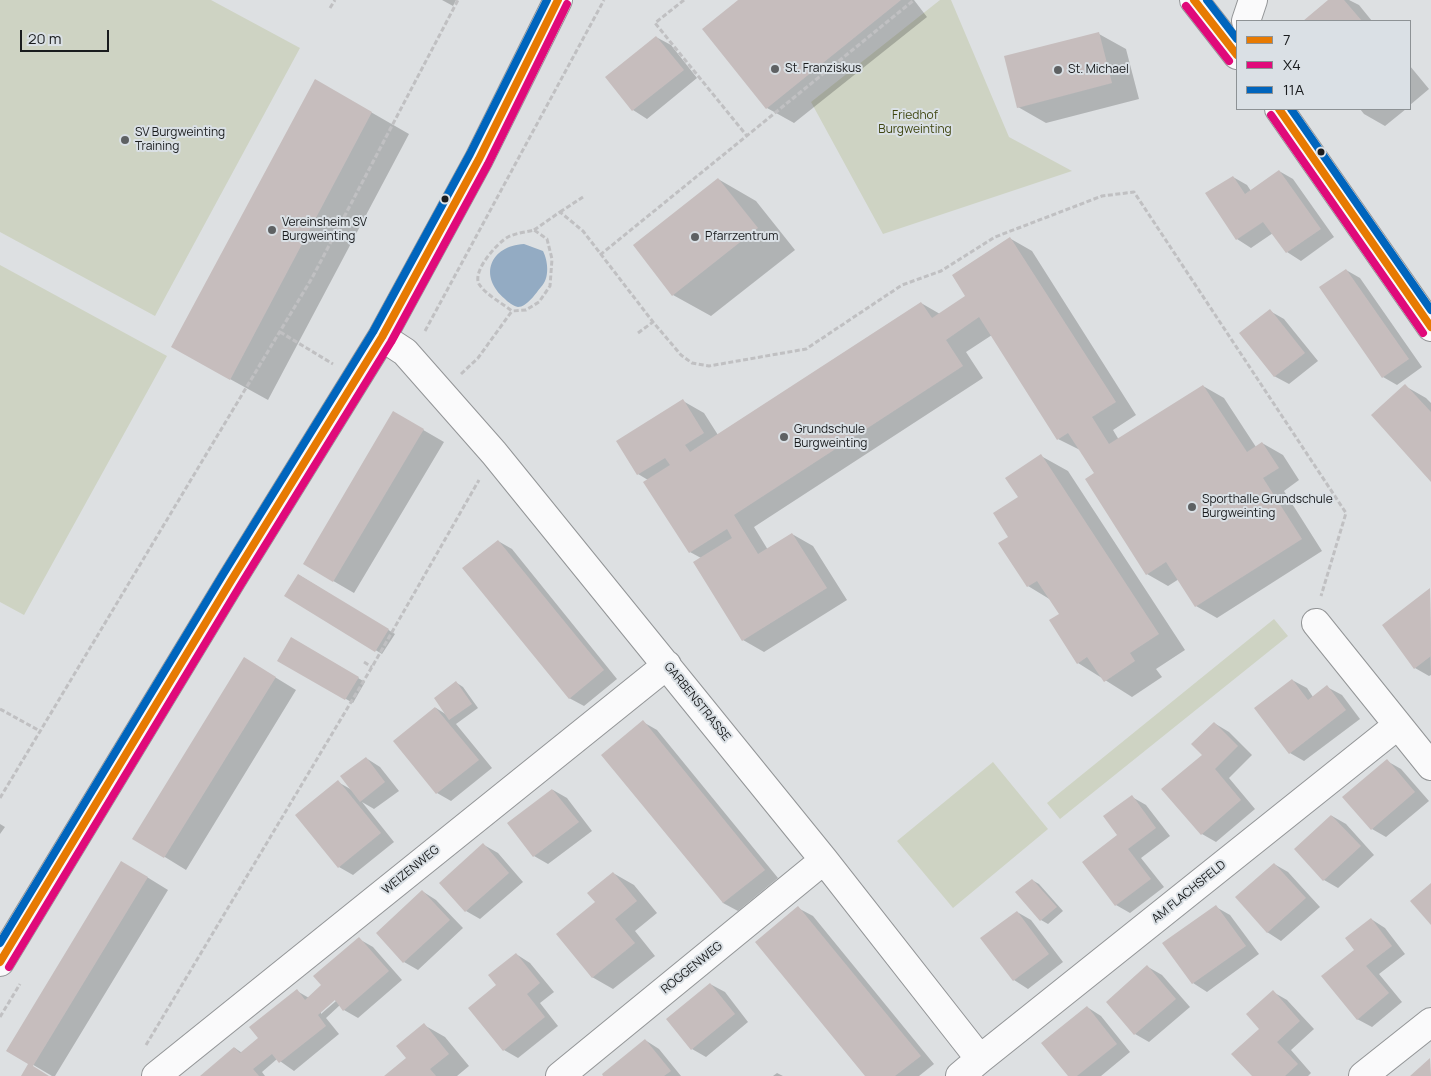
<!DOCTYPE html>
<style>
body{margin:0}
#map{position:relative;width:1431px;height:1076px;overflow:hidden;background:#dde0e2;font-family:Manrope,sans-serif}
canvas{display:block}
.legend{position:absolute;left:1236px;top:20px;width:175px;height:90px;box-sizing:border-box;background:#dae0e5;border:1px solid #8d9295;margin:0;padding:6px 9px;list-style:none;font-size:15px;color:#1a1c1e}
.legend li{display:flex;align-items:center;gap:10px;height:25px}
.legend b{width:25px;border:1px solid #8d9295}
.scale{position:absolute;left:20px;top:30px;width:89px;height:22px;box-sizing:border-box;border:2px solid #1a1c1e;border-top:0;padding-left:6px;font-size:15px;line-height:18px;white-space:nowrap;color:#1a1c1e;-webkit-text-stroke:4px #dae0e5;paint-order:stroke}
</style>
<div id="map">
<canvas width="1431" height="1076"></canvas>
<ul class="legend">
<li><b style="height:6px;background:#e77a02"></b>7</li>
<li><b style="height:6px;background:#e00a7a"></b>X4</li>
<li><b style="height:6px;background:#0065bd"></b>11A</li>
</ul>
<div class="scale">20 m</div>
</div>
<script>
const context = document.querySelector('canvas').getContext('2d');
context.lineJoin = 'round';
function fillPath(path, color) { context.fillStyle = color; context.fill(path, 'evenodd'); }
function strokePath(path, color, width, dash) { context.strokeStyle = color; context.lineWidth = width; context.lineCap = dash ? 'butt' : 'round'; context.setLineDash(dash || []); context.stroke(path); }
function label(font, color, halo, rows, align = 'center') {
  context.font = font + ' Manrope,sans-serif'; context.lineWidth = 4; context.setLineDash([]); context.textBaseline = 'middle'; context.strokeStyle = halo; context.fillStyle = color; for (const [text, x, y, turn = 0] of rows) {
    context.save(); context.translate(x, y); context.rotate((+turn || 0) * Math.PI / 180); context.textAlign = isNaN(turn) ? turn : align; if (halo) context.strokeText(text, 0, 0); context.fillText(text, 0, 0); context.restore();
  }
}
fillPath(new Path2D(`
 M0 0H211L300 48 155 316 0 232Z
 M940 0H951L1009 137 1072 171 883 234 811 102Z
 M0 265 167 356 24 615 0 602Z
 M1274 619 1288 636 1060 819 1047 803Z
 M993 762 1048 829 953 908 897 841Z`), '#ced3c3');
fillPath(new Path2D(`
 M524 244 543 251C548 261 550 278 541 287 536 293 527 307 518 307 513 306 508 302 505 299 478 276 490 246 524 244Z`), '#93abc3');
fillPath(new Path2D(`
 M442 0H456L453 6Z
 M740 0H914L927 17 794 123 767 108Z
 M1330 0H1349L1359 5 1372 21H1305Z
 M1099 34 1126 49 1139 99 1046 123 1018 107Z
 M656 37 671 45 697 78 647 119 633 110 606 77Z
 M1410 66 1429 89 1410 105Z
 M315 80 409 134 268 400 210 368Z
 M1360 109H1406L1385 126 1364 114Z
 M1279 171 1293 179 1334 237 1301 261 1287 252 1273 233 1251 248 1237 239 1233 177 1247 185 1251 191Z
 M718 179 756 201 795 250 711 316 673 295Z
 M1011 239 1032 251 1136 415 1113 430 1119 440 1203 386 1224 398 1256 447 1262 443 1283 455 1299 480 1284 491 1322 551 1217 618 1196 606 1179 579 1168 586 1147 574 1095 474 1080 450 1058 439 992 335 966 352 983 378 754 527 768 550 792 534 813 546 847 600 764 652 743 640 701 558 690 552 648 480 638 474 683 401 704 413 718 435 921 303 940 314 967 296Z
 M1346 270 1360 278 1422 367 1397 385 1383 377Z
 M1270 311 1284 319 1318 361 1289 384 1274 376Z
 M1405 386 1426 398 1431 403V480Z
 M394 413 444 442 354 593 304 564Z
 M1041 456 1068 471 1185 650 1156 669 1162 677 1132 697 1078 663 1061 614 1051 600 1028 586 1010 537 1020 497Z
 M498 541 512 549 617 679 584 706 569 698Z
 M299 575 395 634 382 654 286 596Z
 M1430 590 1431 675 1429 676 1415 668 1383 625Z
 M291 639 365 682 353 703 279 661Z
 M265 671 296 690 186 870 134 838Z
 M1292 680 1307 688 1313 697 1327 687 1342 695 1360 719 1304 761 1290 753Z
 M457 683 463 687 478 708 456 724 492 768 451 801 437 793 436 708 447 715Z
 M643 722 657 730 778 878 738 911 723 903Z
 M1214 723 1229 732 1252 755 1229 778 1255 809 1216 842 1202 834 1163 789 1203 755Z
 M366 758 380 767 399 791 374 809 362 802 394 842 353 875 339 867 297 815 338 782 352 790Z
 M1387 761 1401 769 1429 801 1386 837 1372 829Z
 M553 790 567 798 592 831 548 864 534 856Z
 M1132 797 1146 805 1170 836 1141 858 1164 887 1130 913 1116 905 1119 835Z
 M1332 816 1346 824 1374 855 1338 888 1324 880 1296 849Z
 M0 824 5 827 0 834Z
 M484 845 498 853 523 882 480 919 466 911Z
 M1274 864 1288 872 1320 907 1281 941 1267 932Z
 M613 873 634 885 657 913 635 931 655 956 613 989 592 977 597 902Z
 M142 874 168 890 55 1076H52L8 1050Z
 M1032 880 1039 884 1063 911 1048 924 1041 920 1017 893Z
 M422 891 436 900 463 928 418 970 404 962Z
 M1216 907 1230 915 1259 954 1207 992 1193 983Z
 M798 908 813 916 934 1064 919 1076H866Z
 M1017 912 1031 920 1063 962 1028 989 1014 980 982 939Z
 M1371 919 1385 928 1405 954 1379 974 1402 1002 1372 1027 1357 1019 1356 950Z
 M359 939 373 947 402 980 358 1018 344 1010 340 1005 326 1018 339 1034 294 1071 277 1059 262 1072 265 1076H202L235 1048 242 1053 258 1039 297 991 309 998 321 987ZM334 999 336 1001 321 1014V1011Z
 M516 954 530 963 554 992 540 1003 558 1026 518 1058 504 1050 498 985Z
 M1148 967 1162 975 1190 1007 1149 1042 1135 1034Z
 M710 984 725 992 748 1022 706 1057 692 1049Z
 M1273 992 1287 1000 1314 1029 1291 1050 1311 1073 1308 1076H1254L1261 1029Z
 M1087 1007 1101 1016 1130 1052 1101 1076H1069Z
 M424 1025 445 1037 469 1066 457 1076H386L408 1058Z
 M645 1040 659 1049 681 1076H605Z
 M777 1073 783 1076H773Z`), '#0003');
fillPath(new Path2D(`
 M738 0H901L766 109 702 29Z
 M1328 0H1344L1362 21H1303Z
 M1099 32 1112 83 1017 108 1004 56Z
 M656 36 684 70 632 111 605 77Z
 M315 79 372 112 230 380 171 347Z
 M1279 170 1321 229 1286 253 1263 222 1236 240 1205 193 1233 176 1245 194Z
 M718 178 758 228 672 296 633 245Z
 M1010 237 1116 402 1092 417 1109 444 1203 385 1247 452 1262 442 1279 468 1263 478 1302 539 1195 607 1166 562 1146 575 1085 479 1094 473 1068 433 1057 440 979 317 946 340 963 366 734 515 758 554 792 533 827 588 742 641 693 562 732 538 727 529 689 553 643 482 670 465 665 458 637 475 616 441 683 399 704 433 685 445 690 452 921 302 932 318 965 296 952 275Z
 M1346 269 1409 359 1382 378 1319 287Z
 M1270 309 1305 353 1274 377 1239 333Z
 M1405 384 1431 412V482L1371 415Z
 M393 411 424 429 333 582 303 564Z
 M1041 454 1159 634 1130 653 1135 661 1104 682 1087 657 1077 664 1049 620 1059 614 1037 581 1027 587 998 543 1008 537 993 513 1018 497 1005 478Z
 M498 540 604 670 569 699 462 568Z
 M298 574 389 629 375 652 284 596Z
 M1430 588 1431 656 1414 669 1382 625Z
 M291 637 359 677 345 700 277 661Z
 M244 657 276 677 164 858 132 839Z
 M1292 679 1308 700 1327 685 1346 710 1289 754 1254 708Z
 M456 681 472 704 449 720 434 698Z
 M435 707 479 760 436 794 393 741Z
 M643 720 765 870 723 903 601 755Z
 M1214 722 1238 746 1215 769 1241 800 1201 835 1161 789 1202 755 1191 744Z
 M366 757 385 782 360 802 340 776Z
 M1387 759 1415 792 1371 830 1342 797Z
 M338 780 381 833 338 868 295 815Z
 M552 789 579 822 533 857 507 823Z
 M1132 795 1156 828 1128 849 1151 879 1115 906 1082 862 1117 835 1103 816Z
 M1331 815 1361 846 1323 881 1294 849Z
 M483 843 509 873 465 912 439 883Z
 M121 861 148 877 33 1066 49 1076H21L28 1064 6 1051Z
 M1274 863 1306 898 1267 933 1235 897Z
 M613 872 637 901 615 919 635 943 592 978 556 934 595 902 587 893Z
 M1032 879 1057 907 1040 921 1015 892Z
 M1431 883V925L1410 901Z
 M422 890 450 920 403 963 376 933Z
 M1216 905 1246 946 1192 984 1162 943Z
 M798 906 921 1056 895 1076H865L755 942Z
 M1017 911 1049 954 1013 981 980 938Z
 M1371 918 1392 946 1366 966 1389 993 1357 1020 1321 976 1354 950 1345 938Z
 M359 937 389 971 343 1011 335 1000 318 1015 326 1026 279 1063 272 1054 253 1069 259 1076H200L234 1047 240 1053 258 1038 249 1027 297 989 305 1000 321 985 313 976Z
 M516 953 540 983 527 994 545 1017 503 1051 468 1008 496 985 488 975Z
 M1147 965 1176 999 1134 1035 1106 1002Z
 M710 983 735 1014 691 1050 666 1019Z
 M1273 990 1300 1021 1277 1042 1298 1064 1285 1076H1252L1231 1054 1259 1029 1246 1014Z
 M1087 1006 1117 1044 1077 1076H1068L1041 1043Z
 M424 1023 449 1054 430 1069 436 1076H384L406 1058 396 1046Z
 M645 1039 671 1071 664 1076H603L602 1074Z
 M1430 1058 1431 1076H1410Z`), '#c6bdbd');
const street = new Path2D(`
 M1246 21 1253 0
 M382 337 405 352 494 453 824 860 980 1059 960 1076
 M1316 623 1431 766
 M0 962 231 581 382 337 479 159 558 0
 M980 1059 1398 725
 M156 1076 667 665
 M560 1076 824 860
 M1363 1076 1431 1022`);
const secondary = new Path2D(`
 M1194 0 1237 55
 M1279 109 1431 327`);
strokePath(street, '#939597', 30);
strokePath(secondary, '#939597', 30);
strokePath(new Path2D(`
 M684 0 655 23 747 136
 M330 8 335 0
 M560 212 583 197
 M534 230 560 212 583 231 653 322 681 355 692 363 709 366 806 349 902 285 941 271 995 237 1102 196 1134 192 1346 513 1321 596
 M600 255 914 0
 M425 331 604 0
 M280 332 333 364
 M638 333 653 322
 M461 374 478 358 512 311C502 303 486 295 479 284 472 271 497 243 508 237 516 233 526 232 534 230L547 239 552 259 550 286 539 302 526 310 512 311
 M364 662 372 667
 M0 709 40 731
 M0 798 312 278 458 0
 M0 1017 20 984
 M146 1045 372 667 479 480`), '#c0c0c2', 3, [5, 2.5]);
strokePath(street, '#fafafb', 28);
strokePath(secondary, '#fafafb', 28);
strokePath(new Path2D(`
 M1194 0 1237 55
 M1279 109 1431 327
 M0 962 231 581 382 337 479 159 558 0`), '#e77a02', 8);
strokePath(new Path2D(`
 M1186 6 1229 61
 M1271 115 1423 333
 M9 967 240 586 391 342 488 164 567 4`), '#e00a7a', 8);
strokePath(new Path2D(`
 M1207 0 1237 39
 M1291 109 1431 310
 M0 943 222 576 373 332 470 154 547 0`), '#0065bd', 8);
for (const [x, y, r, color] of [
 [775,69,5,"#5e6163"],
 [1058,70,5,"#5e6163"],
 [125,140,5,"#5e6163"],
 [1321,152,4.5,"#1a1c1e"],
 [445,199,4.5,"#1a1c1e"],
 [272,230,5,"#5e6163"],
 [695,237,5,"#5e6163"],
 [784,437,5,"#5e6163"],
 [1192,507,5,"#5e6163"]
]) { const dot = new Path2D(); dot.arc(x, y, r, 0, 2 * Math.PI); context.fillStyle = color; context.fill(dot); strokePath(dot, '#dae0e5', 2); }
label('12px', '#1a1c1e', '#dae0e5', [
 ["St. Franziskus",785,69],
 ["St. Michael",1068,70],
 ["SV Burgweinting",135,133],
 ["Training",135,147],
 ["Vereinsheim SV",282,223],
 ["Burgweinting",282,237],
 ["Pfarrzentrum",705,237],
 ["Grundschule",794,430],
 ["Burgweinting",794,444],
 ["Sporthalle Grundschule",1202,500],
 ["Burgweinting",1202,514]
], 'left');
label('12px', '#3f4611', '#dae0e5', [
 ["Friedhof",915,116],
 ["Burgweinting",915,130]
]);
label('12px', '#1a1c1e', '#dae0e5', [
 ["GARBENSTRASSE",697,702,51],
 ["WEIZENWEG",411,870,-39],
 ["AM FLACHSFELD",1189,892,-39],
 ["ROGGENWEG",692,968,-39]
]);
</script>
